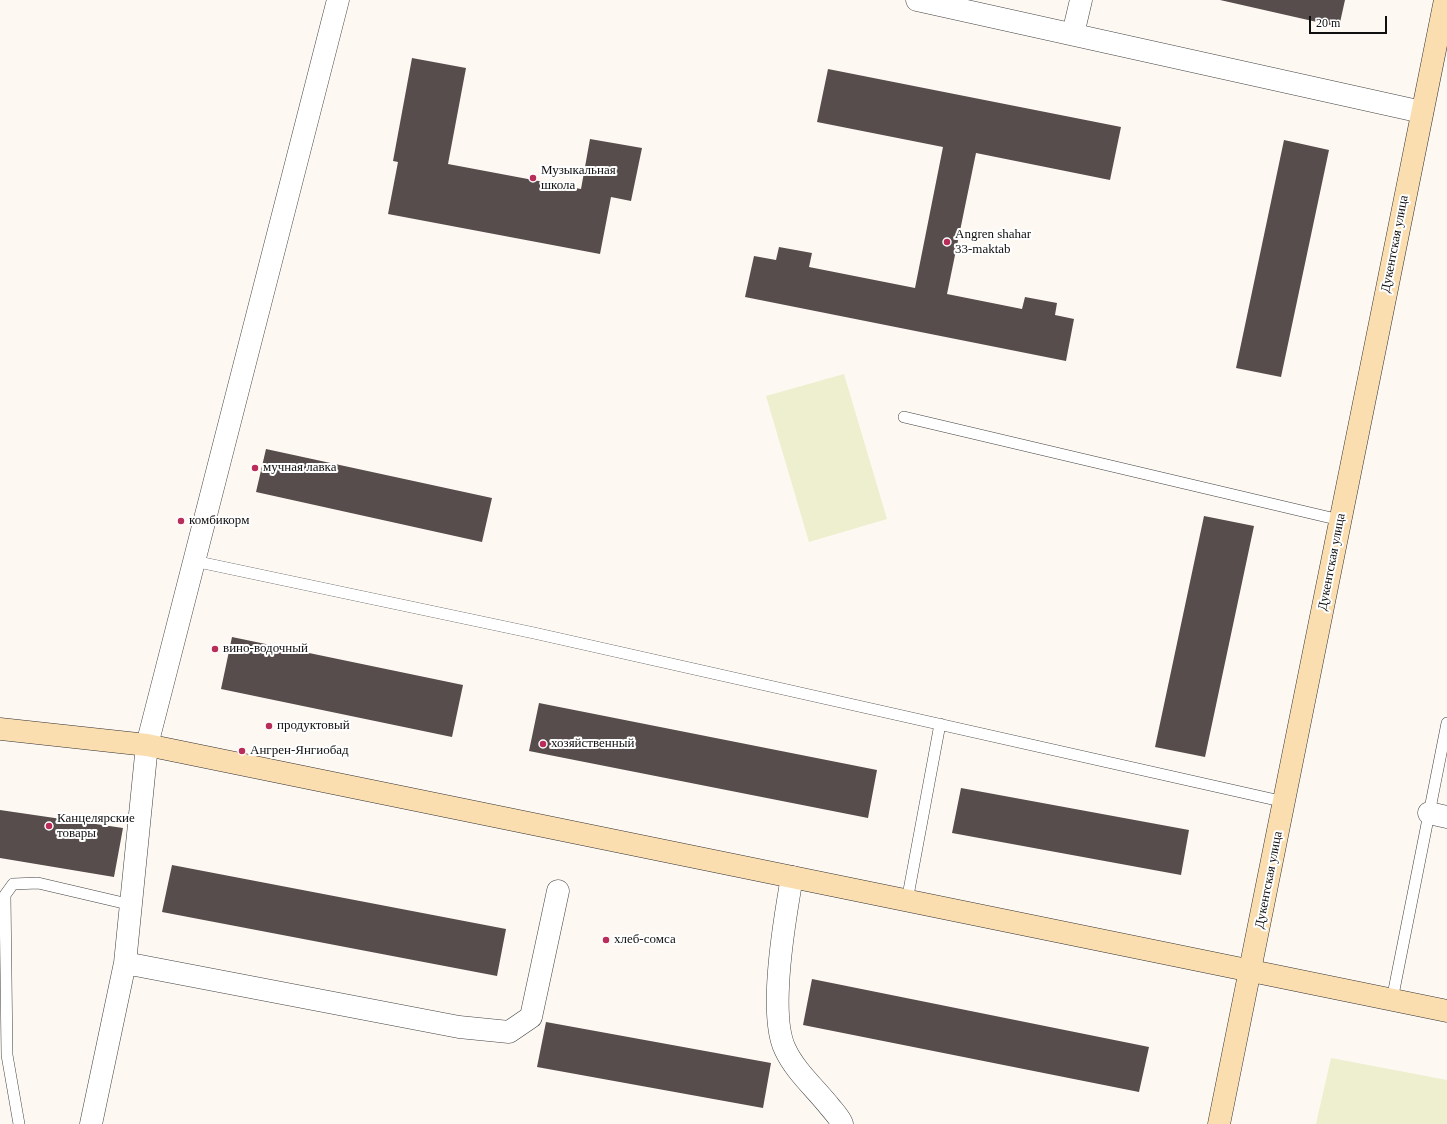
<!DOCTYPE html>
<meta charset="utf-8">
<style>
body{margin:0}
#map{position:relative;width:1447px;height:1124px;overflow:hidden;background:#fef8f2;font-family:Georgia,serif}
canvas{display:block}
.scale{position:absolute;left:1309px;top:16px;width:78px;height:18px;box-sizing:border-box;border:2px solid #0f0f0f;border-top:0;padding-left:5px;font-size:12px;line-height:14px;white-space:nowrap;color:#0f0f0f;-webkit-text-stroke:3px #fff;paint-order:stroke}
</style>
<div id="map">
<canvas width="1447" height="1124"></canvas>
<div class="scale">20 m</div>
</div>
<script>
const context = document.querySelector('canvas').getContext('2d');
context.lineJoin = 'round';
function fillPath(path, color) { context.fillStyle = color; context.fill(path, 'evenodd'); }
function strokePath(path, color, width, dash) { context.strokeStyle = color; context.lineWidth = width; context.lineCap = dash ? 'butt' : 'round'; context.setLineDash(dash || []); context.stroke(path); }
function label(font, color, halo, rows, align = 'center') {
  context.font = font + ' Georgia,serif'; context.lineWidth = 4; context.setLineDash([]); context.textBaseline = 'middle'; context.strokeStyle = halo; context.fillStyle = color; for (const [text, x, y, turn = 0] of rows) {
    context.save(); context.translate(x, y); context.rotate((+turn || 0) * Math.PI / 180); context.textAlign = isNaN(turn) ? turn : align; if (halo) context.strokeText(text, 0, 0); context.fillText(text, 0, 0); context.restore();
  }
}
fillPath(new Path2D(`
 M844 374 887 519 809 542 766 396Z
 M1331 1058 1447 1080V1124H1316Z`), '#edefce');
fillPath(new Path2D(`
 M1220 0H1345L1339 27Z
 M412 58 466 68 448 164 581 189 590 139 642 148 631 201 611 197 600 254 388 214 398 162 393 161Z
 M828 69 1121 127 1110 180 976 153 947 294 1022 309 1025 297 1057 303 1055 315 1074 319 1066 361 745 297 754 256 776 260 779 247 812 253 809 267 915 288 943 147 817 122Z
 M1284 140 1329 150 1281 377 1236 368Z
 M266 449 492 498 482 542 256 492Z
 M1204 516 1254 526 1205 757 1155 747Z
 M232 637 463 685 452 737 221 689Z
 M539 703 877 770 868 818 529 751Z
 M961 788 1189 830 1181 875 952 833Z
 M0 810 123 828 114 877 0 858Z
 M172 865 506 929 497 976 162 912Z
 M812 979 1149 1047 1139 1092 803 1025Z
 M546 1022 771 1063 763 1108 537 1067Z`), '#574d4c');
const lane = new Path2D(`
 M904 417 1340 520
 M194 561 534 633 1285 802
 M907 901 940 724
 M1392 1000 1447 723
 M19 1124 7 1055 5 895 13 884 38 883 132 905`);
const street = new Path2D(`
 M917 0 1422 112
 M1073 34 1081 0
 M1429 813 1447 817
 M792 877C785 917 768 1014 785 1049 795 1071 815 1088 830 1107 834 1112 840 1118 842 1124
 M125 963 459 1027 509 1032 531 1017 558 891
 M91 1124 125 963 147 745 338 0`);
const secondary = new Path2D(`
 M0 729 147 745 1447 1011
 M1219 1124 1445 0`);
strokePath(lane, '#424242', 12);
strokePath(street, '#424242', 23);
strokePath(secondary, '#313131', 23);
strokePath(lane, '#fff', 11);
strokePath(street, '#fff', 22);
strokePath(secondary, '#fbdeb0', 22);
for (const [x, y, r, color] of [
 [533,178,4,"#b92d5a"],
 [947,242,4,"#b92d5a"],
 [255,468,4,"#b92d5a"],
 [181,521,4,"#b92d5a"],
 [215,649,4,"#b92d5a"],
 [269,726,4,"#b92d5a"],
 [543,744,4,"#b92d5a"],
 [242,751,4,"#b92d5a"],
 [49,826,4,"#b92d5a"],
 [606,940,4,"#b92d5a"]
]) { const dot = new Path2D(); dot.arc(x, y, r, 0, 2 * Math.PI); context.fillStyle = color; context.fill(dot); strokePath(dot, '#fff', 1.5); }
label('13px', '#0f0f0f', '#fff', [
 ["Музыкальная",541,171],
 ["школа",541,186],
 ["Angren shahar",955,235],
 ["33-maktab",955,250],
 ["мучная лавка",263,468],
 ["комбикорм",189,521],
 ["вино-водочный",223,649],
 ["продуктовый",277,726],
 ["хозяйственный",551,744],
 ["Ангрен-Янгиобад",250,751],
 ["Канцелярские",57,819],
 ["товары",57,834],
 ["хлеб-сомса",614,940]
], 'left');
label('13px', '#0f0f0f', '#fff', [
 ["Дукентская улица",1395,244,-79],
 ["Дукентская улица",1332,562,-79],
 ["Дукентская улица",1269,880,-79]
]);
</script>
